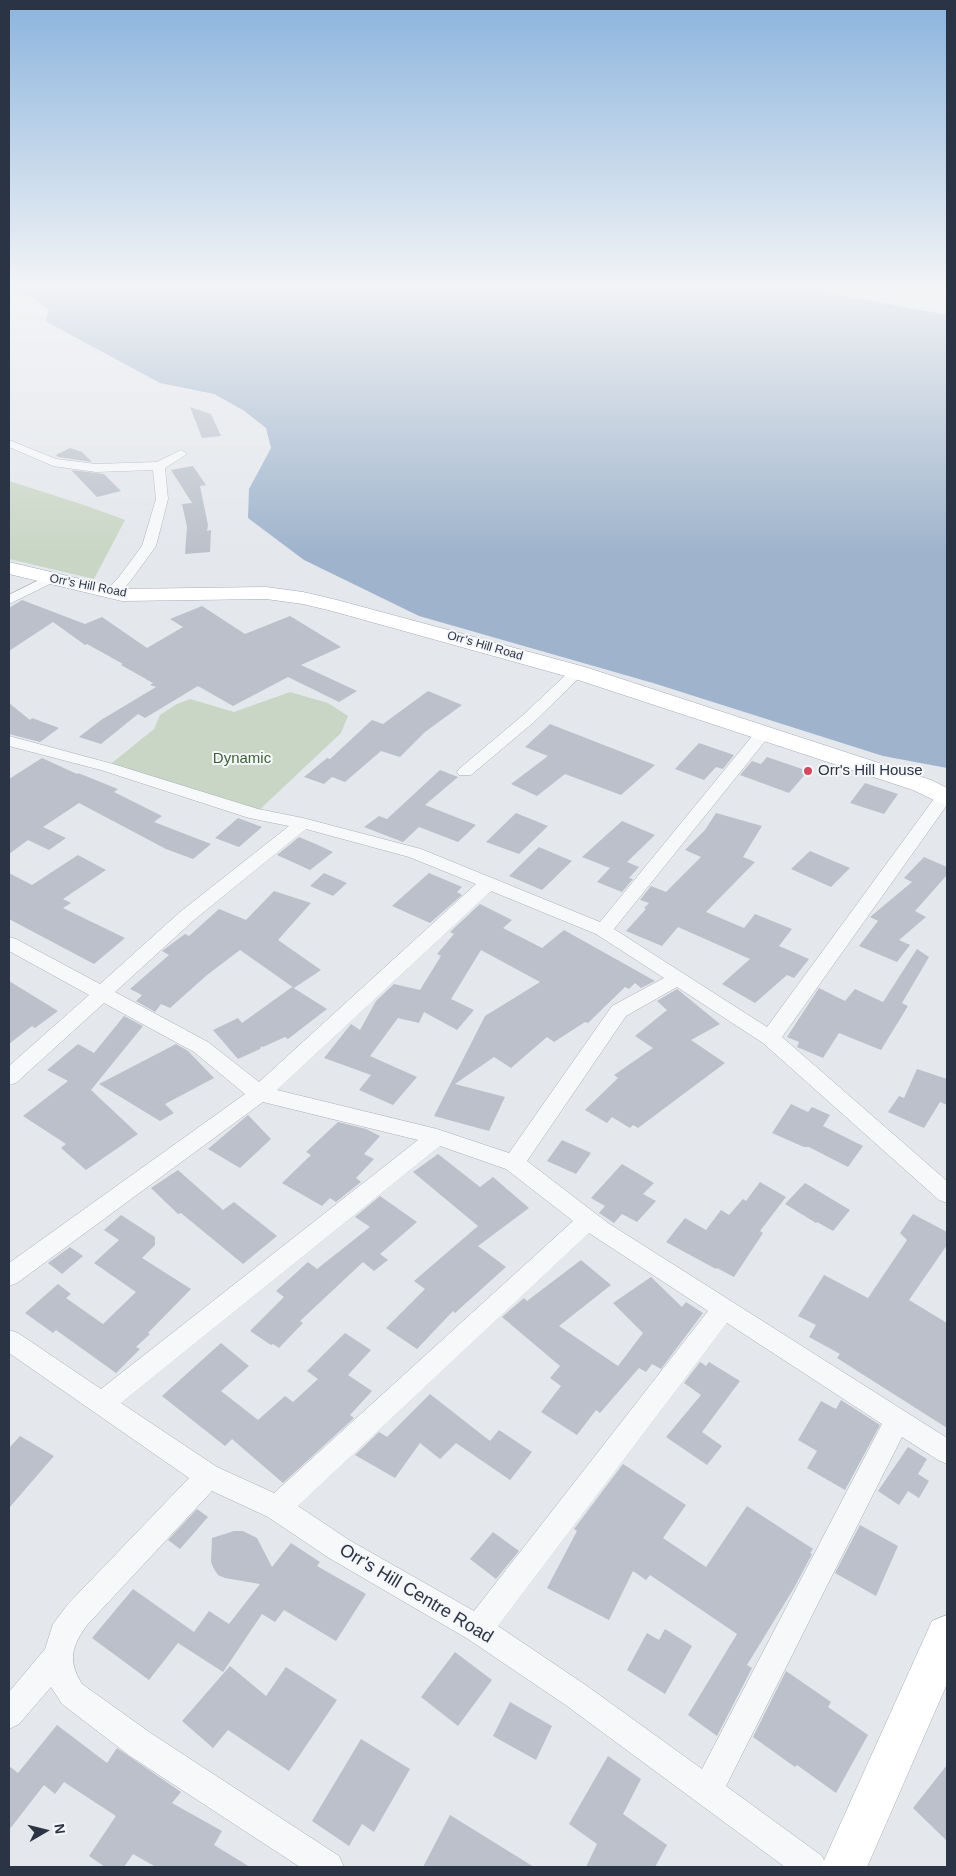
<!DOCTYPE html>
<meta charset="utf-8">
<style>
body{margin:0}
#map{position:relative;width:956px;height:1876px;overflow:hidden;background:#e4e7ec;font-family:Arial,sans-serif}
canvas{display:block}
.frame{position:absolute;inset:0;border:10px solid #2b3445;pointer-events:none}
.north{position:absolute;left:20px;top:1806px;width:50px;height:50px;-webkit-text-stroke:4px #f4f6f9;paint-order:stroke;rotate:82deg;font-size:14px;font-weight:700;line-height:20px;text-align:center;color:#2b3445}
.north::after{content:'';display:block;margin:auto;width:18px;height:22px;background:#2b3445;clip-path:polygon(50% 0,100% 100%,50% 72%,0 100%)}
</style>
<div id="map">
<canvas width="956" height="1876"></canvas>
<div class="frame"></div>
<div class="north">N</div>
</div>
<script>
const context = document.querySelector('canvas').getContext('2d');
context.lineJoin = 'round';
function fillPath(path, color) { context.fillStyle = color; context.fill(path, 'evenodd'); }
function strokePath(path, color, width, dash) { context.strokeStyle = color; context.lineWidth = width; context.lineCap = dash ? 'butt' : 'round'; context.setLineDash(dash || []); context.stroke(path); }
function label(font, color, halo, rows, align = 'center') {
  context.font = font + ' Arial,sans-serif'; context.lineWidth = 4; context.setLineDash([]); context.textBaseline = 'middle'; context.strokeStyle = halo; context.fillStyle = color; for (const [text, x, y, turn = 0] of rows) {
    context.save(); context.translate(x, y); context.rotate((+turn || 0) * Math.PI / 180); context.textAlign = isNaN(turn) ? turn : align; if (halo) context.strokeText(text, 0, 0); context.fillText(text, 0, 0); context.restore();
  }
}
fillPath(new Path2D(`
 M9 481 87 506 125 520 94 579 9 559Z
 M290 692 328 703 348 716 341 733 255 814 107 767 154 729 160 715 177 704 190 699 234 712Z`), '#c9d6c5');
fillPath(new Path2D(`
 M9 289H810L947 315V768L883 756 653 683 419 616 304 560 248 518 249 489 271 448 266 428 243 410 214 394 160 383 45 321 49 310 31 297 9 293Z`), '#9fb4cc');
fillPath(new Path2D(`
 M190 407 211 414 221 436 202 438Z
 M70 448 82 452 92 462 58 457 56 455Z
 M193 466 206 485 200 486 208 525 207 531 211 530 210 552 185 554 187 527 182 504 192 503 171 470Z
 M71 470 104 474 121 491 97 497Z
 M22 600 85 624 102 617 147 648 183 627 170 619 202 606 245 634 290 616 341 647 301 665 357 691 339 702 288 677 233 706 198 686 145 718 138 714 101 744 79 737 101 720 156 687 150 685 153 683 121 665 123 664 87 644 85 645 53 622 9 651V608Z
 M428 691 462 705 425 732 400 757 381 751 345 782 332 777 324 784 304 777 327 758 330 759 372 720 383 724Z
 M9 703 30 720 32 718 59 728 40 742 9 734Z
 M550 724 655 765 621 795 565 774 537 796 511 784 548 756 525 747Z
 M699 743 734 755 723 769 716 767 704 780 675 769Z
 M767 757 808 771 789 793 740 775 752 761 761 764Z
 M42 758 77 774 78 773 118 789 114 792 162 816 154 822 211 844 193 859 166 849 79 803 43 827 66 838 49 850 28 840 9 854V779Z
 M440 770 458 777 425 805 476 825 458 842 419 827 403 842 364 827 379 816 387 819Z
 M865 783 898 794 884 814 850 803Z
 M516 813 548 826 519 854 486 842Z
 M716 813 762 826 743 857 755 862 706 912 744 928 755 914 792 929 779 946 809 959 794 978 787 975 755 1003 722 984 750 959 678 927 662 946 626 931 646 909 644 908 649 903 640 900 651 886 666 892 701 857 685 850 705 830Z
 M238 818 262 827 239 847 215 838Z
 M622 821 655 835 627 862 639 867 629 878 633 879 622 892 597 882 610 868 582 857Z
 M299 837 318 845 333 852 310 870 277 855Z
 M539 847 572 861 542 890 509 876Z
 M810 851 850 868 831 887 791 869Z
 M78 855 106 870 63 899 71 903 63 908 125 938 94 964 9 919V873L32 885Z
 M924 857 947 867V875L915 911 926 917 899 940 910 945 897 962 859 946 878 921 870 917 912 882 904 878Z
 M324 873 347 883 333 896 310 886Z
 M429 873 462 887 457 892 462 895 430 923 392 906Z
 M274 891 311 903 278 940 321 970 294 988 240 950 207 975 170 1008 161 1004 155 1012 136 1001 142 995 130 989 169 955 162 951 185 934 189 936 219 909 246 920Z
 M480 904 512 920 503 928 542 948 564 930 655 981 641 988 635 983 629 989 625 987 588 1023 585 1022 554 1042 547 1037 511 1068 494 1057 455 1084 505 1097 489 1131 434 1116 485 1016 540 982 481 950 451 999 474 1010 457 1030 424 1012 419 1023 398 1018 370 1056 417 1077 393 1105 359 1090 371 1075 324 1058 351 1024 360 1030 376 1001 394 984 420 990 441 956 437 954 454 934 450 932Z
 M917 949 929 957 902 1003 908 1006 881 1050 839 1033 823 1058 797 1047 799 1042 787 1037 819 988 845 1001 855 989 883 1002Z
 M9 981 58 1011 35 1028 32 1026 9 1044Z
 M292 987 327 1009 288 1039 285 1037 263 1047 261 1046 260 1049 238 1059 213 1030 238 1018 242 1023Z
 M677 989 720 1024 691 1040 725 1063 638 1128 633 1125 630 1128 612 1117 607 1123 585 1110 618 1078 614 1075 653 1048 635 1036 667 1010 657 1001Z
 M124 1016 143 1026 91 1090 138 1134 86 1170 61 1148 66 1144 23 1116 68 1081 47 1070 78 1044 94 1053Z
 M176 1044 188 1051 214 1078 165 1104 174 1113 160 1121 99 1084Z
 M917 1069 947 1079V1105L940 1102 924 1128 888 1112 899 1096 904 1098Z
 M791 1104 808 1112 812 1107 830 1115 823 1126 863 1146 848 1167 809 1147H804L772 1133Z
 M248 1115 271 1139 240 1168 208 1149Z
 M338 1122 366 1129 380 1136 364 1154 374 1159 356 1178 361 1182 336 1202 330 1198 322 1206 282 1183 311 1155 306 1152Z
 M562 1140 591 1153 576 1174 547 1161Z
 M438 1154 480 1187 493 1177 529 1208 478 1246 506 1267 455 1313 453 1311 417 1349 386 1328 425 1289 414 1281 478 1226 413 1172Z
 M622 1164 654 1183 643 1194 656 1201 637 1222 622 1214 614 1223 599 1213 605 1206 591 1198Z
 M178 1170 223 1210 234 1202 277 1236 243 1264 181 1213 178 1214 151 1188Z
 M760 1182 786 1197 760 1231 763 1233 734 1277 717 1268 716 1269 666 1242 685 1218 706 1230 721 1210 729 1215 743 1199 746 1201Z
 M805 1183 850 1210 833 1231 817 1222 816 1223 785 1204Z
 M380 1196 417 1222 380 1254 388 1260 374 1271 363 1262 300 1321 303 1323 279 1348 273 1344 271 1345 250 1331 284 1297 276 1291 308 1262 317 1269 370 1227 355 1217Z
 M913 1214 947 1232V1245L909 1300 947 1323V1428L837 1358 840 1354 809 1337 816 1325 798 1316 824 1275 868 1298 907 1240 900 1233Z
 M121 1215 155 1237V1245L142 1258 191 1289 148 1333 150 1334 136 1347 140 1349 116 1373 56 1330 53 1333 25 1313 58 1284 71 1294 66 1298 103 1324 136 1292 94 1263 119 1240 104 1230Z
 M70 1247 83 1256 62 1274 48 1263Z
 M581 1260 611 1285 559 1326 618 1366 643 1333 613 1303 651 1277 682 1307 686 1302 703 1313 661 1369 652 1364 646 1372 639 1368 600 1413 596 1410 577 1435 541 1412 561 1386 550 1378 560 1366 502 1317 524 1298 527 1301Z
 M345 1333 371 1350 348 1375 372 1391 350 1415 354 1418 283 1483 232 1439 225 1446 162 1396 221 1343 249 1366 221 1391 258 1420 285 1396 293 1402 318 1379 307 1371Z
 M700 1362 706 1366 709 1362 740 1381 702 1432 722 1446 707 1465 666 1437 701 1395 684 1383Z
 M430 1394 490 1441 499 1430 532 1452 510 1480 456 1443 440 1459 420 1443 395 1478 355 1455 379 1432 387 1437Z
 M841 1400 880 1425 845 1490 807 1468 817 1451 798 1440 821 1401 836 1409Z
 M20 1436 54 1456 9 1508V1448Z
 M908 1447 927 1459 918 1474 929 1481 919 1498 908 1491 899 1505 878 1491Z
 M623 1464 686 1505 663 1538 706 1567 747 1506 813 1549 810 1553 812 1554 794 1588 747 1665 752 1668 717 1736 688 1715 737 1634 650 1575 646 1580 633 1571 609 1620 547 1588 577 1531 574 1529Z
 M197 1509 208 1517 180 1549 168 1540Z
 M860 1525 898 1546 876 1596 835 1573Z
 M234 1531H243L257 1538 272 1567 291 1543 320 1562 317 1566 366 1594 336 1641 284 1610 275 1622 262 1614 223 1672 178 1643 149 1680 92 1638 133 1589 194 1632 209 1611 229 1624 260 1584 225 1578 218 1575 214 1569 211 1562 212 1538Z
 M493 1532 519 1551 496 1579 470 1559Z
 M665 1629 692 1646 665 1694 627 1670 647 1633 659 1640Z
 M455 1652 492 1680 458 1726 421 1697Z
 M230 1666 266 1696 286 1667 337 1700 289 1771 228 1730 213 1748 182 1721Z
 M786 1671 831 1702 828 1707 868 1735 836 1793 797 1765 795 1767 753 1737Z
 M510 1702 552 1726 536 1760 493 1736Z
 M57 1725 107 1763 117 1748 181 1792 172 1803 222 1831 214 1845 250 1867H156L133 1854 124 1867H105L89 1856 116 1816 64 1782 55 1794 44 1785 9 1830V1766L18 1773Z
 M361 1739 410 1769 374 1832 362 1824 349 1846 312 1821Z
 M608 1756 641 1779 623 1814 667 1845 655 1867H586L597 1844 569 1824Z
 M947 1765V1841L913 1808Z
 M450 1815 534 1867H423Z`), '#bbc0ca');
const street = new Path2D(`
 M928 289H938L930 298H924L922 296Z
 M9 440 56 459 96 464 157 462 181 450 187 454 165 468 168 499 156 546 129 583 116 596 111 597 104 593 119 577 142 546 156 499 153 470 96 472 53 466 9 447Z
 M49 575 56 579 54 582 9 604V595Z
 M577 667 582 669 585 672 582 675 534 722 471 775H459L457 772 459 769 522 716 572 669Z
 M764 727 770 729 772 732 770 735 614 929 767 1027 939 792H947V805L782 1037 947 1181V1203L939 1200 763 1043 677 987 626 1016 527 1161 608 1223 947 1438V1464L938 1460 902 1437 726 1786 822 1856 827 1867H785L567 1706 468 1639 329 1558 268 1517 212 1491 88 1624C72 1645 67 1660 82 1684L152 1734 339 1856 344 1867H300L130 1756 62 1704 51 1687 19 1724 9 1729V1692L45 1649 53 1624 68 1604 189 1478 9 1353V1330L18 1333 101 1389 418 1140 263 1102 17 1283 9 1286V1263L245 1094 194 1052 104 1003 16 1083 9 1085V1066L89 995 9 951V937L16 939 100 984 180 912 289 826 249 818 101 770 9 746V736L113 764 258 809 303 818 421 849 600 922 758 729ZM306 829 409 857 476 884 259 1082 208 1042 115 992 194 920ZM491 891 596 934 664 978 612 1006 509 1153 437 1129 277 1090ZM440 1146 506 1169 573 1221 274 1493 217 1467 121 1403ZM589 1233 708 1311 474 1611 349 1540 298 1506ZM727 1323 882 1424 702 1769 587 1686 498 1626Z`);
const secondary = new Path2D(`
 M947 1615V1684L867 1867H821L932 1621Z`);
const primary = new Path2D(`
 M9 562 122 589 266 587 303 592 337 600 585 667 931 780 947 788V804L938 802 913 790 569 677 332 611 303 604 266 599 122 601 9 574Z`);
strokePath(street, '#a9aeb7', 1);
strokePath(secondary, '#a9aeb7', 1);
strokePath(primary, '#a3abb8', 1);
fillPath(street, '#f7f8fa');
fillPath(secondary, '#fff');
fillPath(primary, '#fff');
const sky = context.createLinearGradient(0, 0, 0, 552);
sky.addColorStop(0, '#8bb4dd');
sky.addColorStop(0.52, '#f3f4f6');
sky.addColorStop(1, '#f3f4f600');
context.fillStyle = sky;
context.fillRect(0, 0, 956, 552);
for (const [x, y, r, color] of [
 [808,771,5,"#d1495b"]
]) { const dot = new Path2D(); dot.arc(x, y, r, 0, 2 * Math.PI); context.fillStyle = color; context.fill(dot); strokePath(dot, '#f4f6f9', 2); }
label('12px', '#2b3445', '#f4f6f9', [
 ["Orr’s Hill Road",88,586,11],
 ["Orr’s Hill Road",485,646,16]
]);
label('15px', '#3f6138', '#f4f6f9', [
 ["Dynamic",242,759]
]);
label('15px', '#2b3445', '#f4f6f9', [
 ["Orr's Hill House",818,771]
], 'left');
label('18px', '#2b3445', '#f4f6f9', [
 ["Orr's Hill Centre Road",416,1594,31]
]);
</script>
